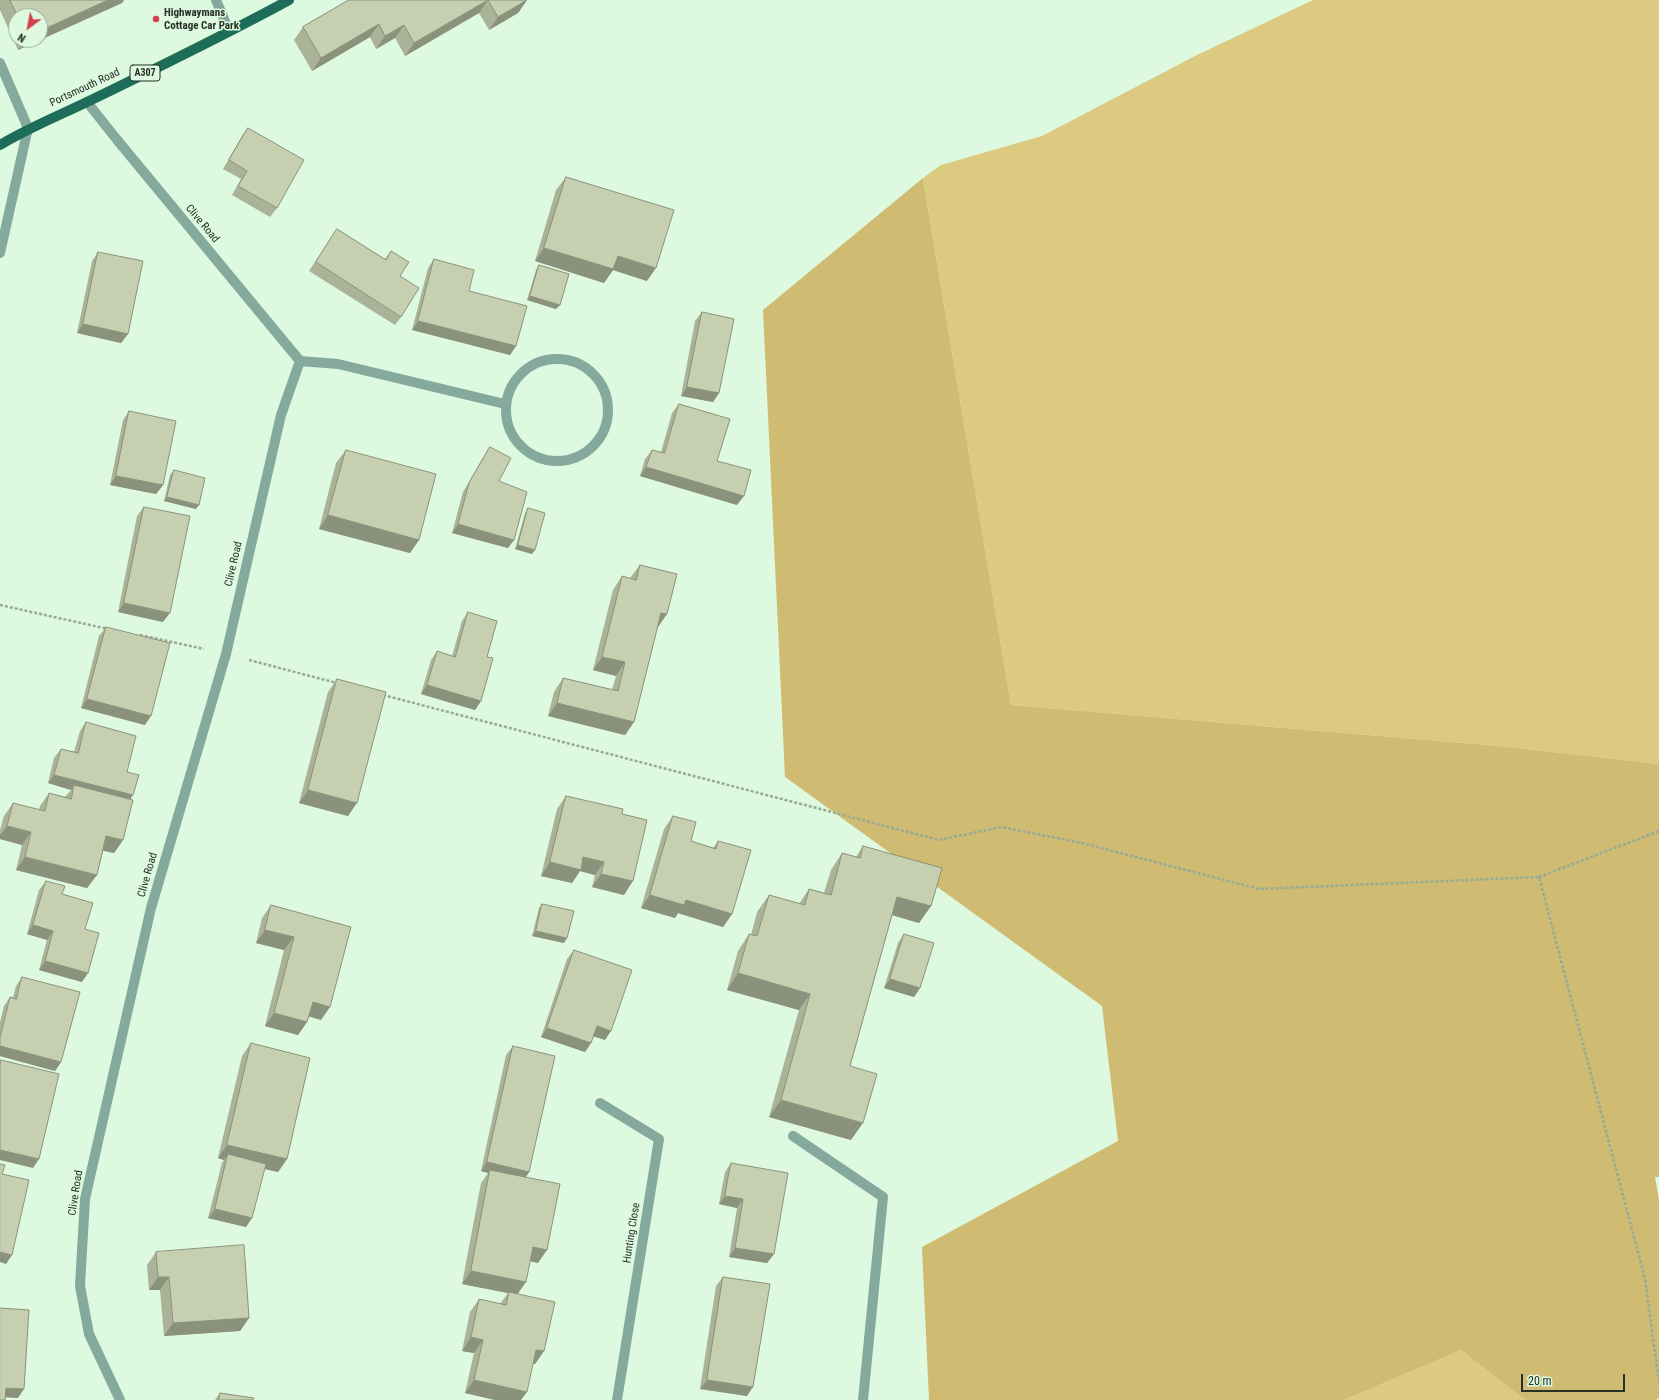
<!DOCTYPE html>
<style>
body{margin:0}
#map{position:relative;width:1659px;height:1400px;overflow:hidden;background:#ddf9df;font-family:"Roboto Condensed",sans-serif}
canvas{display:block}
.north{position:absolute;left:8px;top:8px;width:40px;height:40px;box-sizing:border-box;background:#ddf9df;border:1px solid #94a995;border-radius:50%;rotate:212deg;font-size:11px;font-weight:700;line-height:16px;text-align:center;color:#263026}
.north::after{content:'';display:block;margin:auto;width:14px;height:18px;background:#d0404e;clip-path:polygon(50% 0,100% 100%,50% 72%,0 100%)}
.scale{position:absolute;left:1521px;top:1374px;width:104px;height:18px;box-sizing:border-box;border:2px solid #263026;border-top:0;padding-left:5px;font-size:12px;line-height:14px;white-space:nowrap;color:#263026;-webkit-text-stroke:3px #ddf9df;paint-order:stroke}
</style>
<div id="map">
<canvas width="1659" height="1400"></canvas>
<div class="north">N</div>
<div class="scale">20 m</div>
</div>
<script>
const context = document.querySelector('canvas').getContext('2d');
context.lineJoin = 'round';
function fillPath(path, color) { context.fillStyle = color; context.fill(path, 'evenodd'); }
function strokePath(path, color, width, dash) { context.strokeStyle = color; context.lineWidth = width; context.lineCap = dash ? 'butt' : 'round'; context.setLineDash(dash || []); context.stroke(path); }
function label(font, color, halo, rows, align = 'center') {
  context.font = font + ' "Roboto Condensed",sans-serif'; context.lineWidth = 3; context.setLineDash([]); context.textBaseline = 'middle'; context.strokeStyle = halo; context.fillStyle = color; for (const [text, x, y, turn = 0] of rows) {
    context.save(); context.translate(x, y); context.rotate((+turn || 0) * Math.PI / 180); context.textAlign = isNaN(turn) ? turn : align; if (halo) context.strokeText(text, 0, 0); context.fillText(text, 0, 0); context.restore();
  }
}
fillPath(new Path2D(`
 M1313 0H1659V764L1499 746 1011 705 923 178 941 165 1042 136 1195 56Z
 M1461 1350 1525 1400H1344Z`), '#dcca81');
fillPath(new Path2D(`
 M923 178 1011 705 1499 746 1659 764V1177H1655L1659 1200V1398L1656 1400H1525L1461 1350 1344 1400H929L922 1247 1118 1141 1102 1006 785 777 763 310Z`), '#cfbc72');
strokePath(new Path2D(`
 M0 605 108 629
 M140 635 204 649
 M249 660 337 683
 M383 695 939 840 1001 827 1082 843 1259 889 1539 877 1645 1279 1659 1382
 M1539 877 1659 831`), '#95aa97', 2.5, [3, 2]);
strokePath(new Path2D(`
 M216 0 229 31
 M87 102 118 141
 M793 1136 883 1197 863 1400`), '#85a99d', 10);
strokePath(new Path2D(`
 M0 63 28 128 0 253
 M118 141 300 361 281 415 226 654 151 908 85 1199 80 1286 89 1334 120 1400
 M506 410a51 51 0 1 1 102 0a51 51 0 1 1-102 0Z
 M300 361 338 364 505 404
 M600 1103 659 1139 617 1400`), '#85a99d', 10);
strokePath(new Path2D(`
 M0 145C28 128 58 116 87 102 155 69 223 36 289 0`), '#1e6d59', 10);
fillPath(new Path2D(`
 M0 0H124L122 3 40 40V16H16V40H39L18 50 0 10Z
 M349 0H527L518 13 489 30 479 13 405 56 395 38 376 49 370 37 312 71 294 40 303 27Z
 M248 128 277 208 270 217 232 195 241 179 223 169 242 136Z
 M566 177 647 281 613 270 604 283 535 261 556 190Z
 M337 229 385 259 391 251 400 276 401 317 395 325 309 271Z
 M98 252 128 334 121 343 77 333 92 261Z
 M434 259 469 291 516 346 510 355 412 330 428 268Z
 M539 265 556 309 527 300 536 270Z
 M702 312 719 393 713 402 681 396 695 321Z
 M679 404 717 461 737 505 640 476 645 459 652 450 661 452 672 413Z
 M129 411 163 485 156 494 110 485 123 420Z
 M490 447 514 540 508 548 452 533 463 492 484 456Z
 M346 450 419 540 410 553 319 529 336 463Z
 M174 470 196 509 164 501 170 475Z
 M144 507 163 622 118 612 137 516Z
 M528 508 532 554 515 549 525 513Z
 M640 565 658 627H657L634 722 625 735 548 716 554 692 563 678 612 690 616 676 593 670 613 590 622 576 630 578Z
 M468 612 487 657 481 701 475 710 421 694 431 660 437 651 452 656 462 621Z
 M106 627 145 725 81 708 99 636Z
 M337 679 348 816 299 803 328 692Z
 M86 722 127 772 131 799 123 840 114 853 103 851 97 875 87 888 16 870 22 845 0 839V830L4 816 13 803 39 810 40 806 49 793 65 797 71 790 48 783 54 758 61 749 74 752 80 731Z
 M566 796 622 814 624 895 592 887 595 875 580 871 572 883 541 876 557 809Z
 M673 816 691 841 713 848 718 841 732 914 723 927 678 913 675 918 641 908 664 829Z
 M863 846 931 906 919 923 892 915 850 1066 851 1140 769 1117 799 1010 727 990 738 951 749 934 751 935 757 912 769 895 799 904 809 889 824 893 831 870 842 853 856 857Z
 M46 881 62 894 85 929 82 982 39 970 47 940 27 934 39 890Z
 M542 904 564 943 532 936 539 908Z
 M271 905 351 927 321 1020 309 1016 307 1022 298 1035 265 1026 284 950 256 943 262 918Z
 M904 934 920 988 914 997 884 988 898 943Z
 M574 950 605 1040 593 1036 591 1043 585 1052 541 1037 567 959Z
 M22 977 61 1062 55 1071 0 1056V1022L4 1006 10 997 13 998 16 986Z
 M251 1043 287 1159 278 1172 264 1169 246 1227 208 1218 222 1163 224 1160 218 1158 242 1056Z
 M513 1046 529 1172 526 1177 538 1263 530 1261 518 1294 544 1351 535 1364H533L521 1400H495L465 1393 474 1353 462 1351 470 1312 479 1299 500 1304 508 1293 462 1284 481 1183 488 1173 481 1171 506 1055Z
 M731 1163 774 1254 767 1263 729 1257 737 1208 719 1204 725 1172Z
 M156 1252 249 1318 240 1331 164 1336 160 1290H149L147 1265Z
 M723 1277 747 1396 700 1389 716 1286Z
 M220 1393 253 1400H215Z`), '#aab397');
fillPath(new Path2D(`
 M108 0H124L122 3 40 40V31Z
 M488 0 479 13 405 56 414 43Z
 M527 0 518 13 489 30 498 17Z
 M379 24 370 37 312 71 321 58Z
 M404 25 395 38 376 49 385 36Z
 M25 40H39L18 50Z
 M544 248 618 256 656 268 647 281 613 270 604 283 535 261Z
 M530 296 560 305 556 309 527 300Z
 M418 321 516 346 510 355 412 330Z
 M83 324 128 334 121 343 77 333Z
 M687 387 719 393 713 402 681 396Z
 M646 467 744 496 737 505 640 476Z
 M116 476 163 485 156 494 110 485Z
 M167 497 199 505 196 509 164 501Z
 M328 515 419 540 410 553 319 529Z
 M458 524 514 540 508 548 452 533Z
 M518 545 535 550 532 554 515 549Z
 M124 603 170 613 163 622 118 612Z
 M661 613 667 614 658 627 652 626Z
 M602 657 625 662 616 676 593 670Z
 M427 685 481 701 475 710 421 694Z
 M87 699 151 716 145 725 81 708Z
 M557 703 634 722 625 735 548 716Z
 M54 775 133 795 127 804 74 785 71 790 48 783Z
 M308 790 357 803 348 816 299 803Z
 M7 826 31 832 22 845 0 839V835Z
 M106 836 123 840 114 853 97 849Z
 M25 857 97 875 87 888 16 870Z
 M583 857 604 862 595 875 580 871 572 883 541 876 550 862Z
 M601 874 633 881 624 895 592 887Z
 M650 895 686 900 732 914 723 927 678 913 675 918 641 908Z
 M897 897 931 906 919 923 885 913Z
 M33 925 53 931 47 940 27 934Z
 M265 930 294 937 284 950 256 943Z
 M536 931 567 938 564 943 532 936Z
 M45 961 88 973 82 982 39 970Z
 M738 973 810 994 799 1010 727 990Z
 M890 979 920 988 914 997 884 988Z
 M313 1002 330 1007 321 1020 304 1015Z
 M274 1013 307 1022 298 1035 265 1026Z
 M597 1026 611 1031 605 1040 590 1035Z
 M547 1028 591 1043 585 1052 541 1037Z
 M0 1046 61 1062 55 1071 0 1056Z
 M781 1100 863 1123 851 1140 769 1117Z
 M227 1145 287 1159 278 1172 227 1160 228 1154 224 1160 218 1158Z
 M0 1150 39 1159 33 1168 0 1160Z
 M487 1162 529 1172 523 1181 490 1170 488 1173 481 1171Z
 M725 1196 743 1199 737 1208 719 1204Z
 M215 1209 252 1218 246 1227 208 1218Z
 M533 1247 547 1250 538 1263 524 1260Z
 M735 1248 774 1254 767 1263 729 1257Z
 M0 1252 12 1255 6 1264 0 1262Z
 M471 1271 526 1282 517 1295 509 1292 508 1293 462 1284Z
 M158 1277H169L160 1290H149Z
 M249 1318 240 1331 164 1336 173 1323Z
 M471 1337 483 1340 474 1353 462 1351Z
 M536 1350 544 1351 535 1364 527 1363Z
 M474 1380 527 1392 521 1400H495L465 1393Z
 M707 1380 753 1387 747 1396 700 1389Z
 M6 1388 24 1389 18 1398 0 1397Z`), '#8b927b');
const building = new Path2D(`
 M10 0H108L40 31V16H18Z
 M349 0H527L498 17 488 0 414 43 404 25 385 36 379 24 321 58 303 27Z
 M248 128 304 160 277 208 238 186 247 171 229 160Z
 M566 177 674 210 656 268 618 256 613 269 544 248Z
 M337 229 386 260 391 251 409 262 400 276 419 288 401 317 316 262Z
 M98 252 143 261 128 334 83 324Z
 M434 259 474 270 469 291 527 306 516 346 418 321Z
 M539 265 569 274 560 305 530 296Z
 M702 312 734 319 719 393 687 387Z
 M679 404 730 419 717 461 751 470 744 496 646 467 652 450 664 453Z
 M129 411 176 421 163 485 116 476Z
 M490 447 511 458 499 481 527 492 514 540 458 524 469 483Z
 M346 450 436 474 419 540 328 515Z
 M174 470 205 478 199 505 167 497Z
 M144 507 190 516 170 613 124 603Z
 M528 508 545 513 535 550 518 545Z
 M640 565 677 574 667 614 661 613 634 722 557 703 563 678 618 691 625 662 602 657 622 576 636 580Z
 M468 612 497 621 487 657 493 658 481 701 427 685 437 651 455 657Z
 M106 627 170 643 151 716 87 699Z
 M337 679 386 692 357 803 308 790Z
 M86 722 136 736 127 772 139 775 133 795 54 775 61 749 78 753Z
 M74 785 133 800 123 840 106 836 97 875 25 857 31 832 7 826 13 803 45 811 49 793 71 799Z
 M566 796 623 809 622 814 647 820 633 881 601 874 604 862 583 857 581 870 550 862Z
 M673 816 696 822 691 841 716 849 718 841 751 850 732 914 686 900 684 905 650 895Z
 M863 846 942 868 931 906 897 897 850 1066 877 1074 863 1123 781 1100 810 994 738 973 749 934 757 936 769 895 805 905 809 889 831 895 842 853 860 858Z
 M46 881 65 886 62 894 93 903 85 929 99 933 88 973 45 961 53 931 33 925Z
 M542 904 574 911 567 938 536 931Z
 M271 905 351 927 330 1007 313 1002 307 1022 274 1013 294 937 265 930Z
 M904 934 934 943 920 988 890 979Z
 M574 950 632 970 611 1031 597 1026 591 1043 547 1028Z
 M22 977 80 992 61 1062 0 1046V1037L10 997 16 999Z
 M251 1043 310 1058 287 1159 227 1145Z
 M513 1046 555 1056 529 1172 487 1162Z
 M1 1060 59 1074 39 1159 0 1150V1066Z
 M228 1154 266 1164 252 1218 215 1209Z
 M731 1163 788 1173 774 1254 735 1248 743 1199 725 1196Z
 M0 1164 5 1165 2 1174 29 1180 12 1255 0 1252Z
 M490 1170 560 1184 547 1250 533 1247 526 1282 471 1271Z
 M244 1245 249 1318 173 1323 169 1277H158L156 1252Z
 M723 1277 770 1284 753 1387 707 1380Z
 M509 1292 555 1302 544 1351 536 1350 527 1392 474 1380 483 1340 471 1337 479 1299 506 1305Z
 M0 1308 29 1310 24 1389 6 1388 5 1400H0Z
 M220 1393 254 1398 253 1400H219Z`);
fillPath(building, '#c6d0b0');
strokePath(building, '#8b927b', 1);
for (const [x, y, r, color] of [
 [156,19,4,"#d0404e"]
]) { const dot = new Path2D(); dot.arc(x, y, r, 0, 2 * Math.PI); context.fillStyle = color; context.fill(dot); strokePath(dot, '#ddf9df', 1.5); }
for (const [x, y, w] of [
 [145,73,30]
]) { const box = new Path2D(); box.roundRect(x - w / 2, y - 8, w, 16, 3); context.fillStyle = '#ddf9df'; context.fill(box); strokePath(box, '#263026', 1); }
label('bold 10px', '#263026', null, [
 ["A307",145,73]
]);
label('bold 11px', '#263026', '#ddf9df', [
 ["Highwaymans",164,13],
 ["Cottage Car Park",164,26]
], 'left');
label('11px', '#263026', '#ddf9df', [
 ["Portsmouth Road",85,88,-25],
 ["Clive Road",202,224,50],
 ["Clive Road",234,564,-77],
 ["Clive Road",148,875,-74],
 ["Clive Road",76,1193,-81],
 ["Hunting Close",632,1233,-81]
]);
</script>
